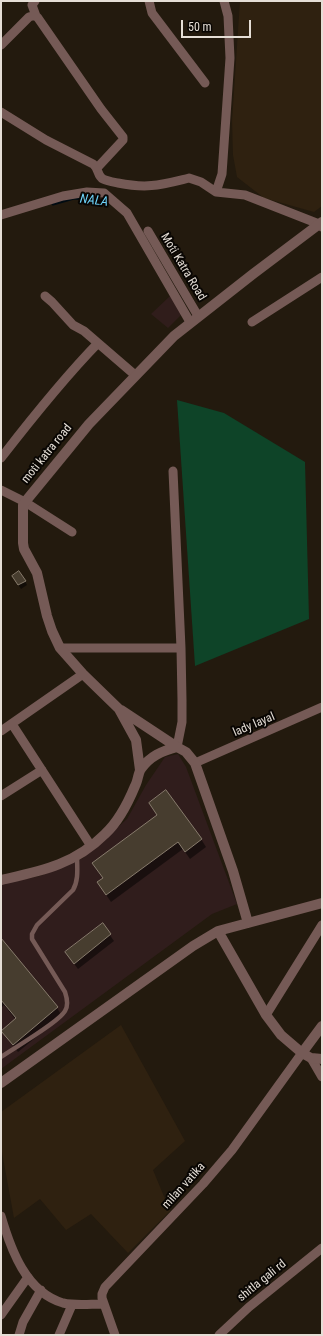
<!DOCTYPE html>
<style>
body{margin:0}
#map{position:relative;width:323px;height:1336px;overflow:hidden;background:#231a0e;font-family:"Roboto Condensed",sans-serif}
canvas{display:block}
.frame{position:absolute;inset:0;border:2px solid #e5ded6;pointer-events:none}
.scale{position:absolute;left:181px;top:20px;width:70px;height:18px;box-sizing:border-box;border:2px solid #e5ded6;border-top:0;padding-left:5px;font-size:12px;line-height:14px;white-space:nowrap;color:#e5ded6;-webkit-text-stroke:3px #090603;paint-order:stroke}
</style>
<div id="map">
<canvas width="323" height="1336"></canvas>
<div class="frame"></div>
<div class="scale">50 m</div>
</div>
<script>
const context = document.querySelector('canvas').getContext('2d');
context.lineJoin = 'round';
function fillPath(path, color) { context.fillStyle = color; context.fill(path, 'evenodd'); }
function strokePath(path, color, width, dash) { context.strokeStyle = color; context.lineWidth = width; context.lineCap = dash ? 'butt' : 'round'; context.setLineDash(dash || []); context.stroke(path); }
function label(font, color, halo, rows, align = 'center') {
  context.font = font + ' "Roboto Condensed",sans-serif'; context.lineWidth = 4; context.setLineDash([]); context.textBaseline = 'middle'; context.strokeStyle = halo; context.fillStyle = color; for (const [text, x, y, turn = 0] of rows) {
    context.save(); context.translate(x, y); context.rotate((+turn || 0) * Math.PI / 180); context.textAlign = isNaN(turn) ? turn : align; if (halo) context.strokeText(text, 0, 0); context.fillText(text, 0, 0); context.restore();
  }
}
fillPath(new Path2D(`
 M240 1H322V206L314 212 264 198 237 177 233 155 232 121Z
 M121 1025 185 1141 153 1170 170 1211 128 1253 91 1214 66 1230 40 1199 14 1218 1 1147V1112Z`), '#2f2110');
fillPath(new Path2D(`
 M170 296 183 313 168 328 151 314Z`), '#301d1b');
fillPath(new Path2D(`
 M178 754 186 767 237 904 212 914 1 1069V884L40 876 83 858 127 819 146 785 165 757Z`), '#301d1c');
fillPath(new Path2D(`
 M177 400 224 413 305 462 309 619 195 666Z`), '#0e4428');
fillPath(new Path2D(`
 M15 580 25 581 27 585 21 589Z
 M150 804 201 839 206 847 190 859 183 849 111 902 98 883 103 879 93 864 158 816Z
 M102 924 114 941 78 969 66 953Z
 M1 940 57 1008 62 1016 18 1052 2 1031 16 1020 4 1005 1 1008Z`), '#0007');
strokePath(new Path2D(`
 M53 204 74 198 110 202`), '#000b12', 3);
const building = new Path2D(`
 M19 571 26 581 18 585 12 576Z
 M166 790 202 839 185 852 178 842 106 895 97 882 103 878 92 863 157 815 149 803Z
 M103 923 111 934 74 964 65 952Z
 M1 938 58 1007 13 1045 1 1031 16 1018 1 1000Z`);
fillPath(building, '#473d2f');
strokePath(building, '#877b6c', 1);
strokePath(new Path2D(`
 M1 1057C14 1048 59 1022 65 1011 69 1005 67 998 65 992L32 939V934L37 925 73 890C79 880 77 867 77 856`), '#755a56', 4.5);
strokePath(new Path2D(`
 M35 1 32 5 36 16
 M149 1 152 13 205 83
 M1 45 29 17 32 16H36L38 18 101 109 123 137V140L97 168
 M1 112 46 140 93 164C99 168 97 176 103 179 107 181 113 182 118 183 148 189 160 185 189 178L201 182 216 192 245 195 319 224 322 227
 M216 192 222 174 230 58 228 16 224 1
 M1 215 63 196 87 192 104 193 127 213 190 322
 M148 231 198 316
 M45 296 52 302 73 325 84 331 135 375
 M252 322 322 277
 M1 458C32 418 63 379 98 343
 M173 471 181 648 182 700V722L177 747
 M1 490 25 502 72 532
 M60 648H181
 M12 724 91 846
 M1 731 83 674
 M195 763 322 707
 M1 796 42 770
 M266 1015 322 925
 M311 1058 322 1077
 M1 1216C11 1250 26 1292 63 1303 76 1306 90 1304 104 1304
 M1 1315 28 1277
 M19 1335 23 1322 41 1290
 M59 1335 72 1305
 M115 1335 102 1298V1294L105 1287 203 1184 232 1150 302 1053
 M219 1335 249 1307 322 1248`), '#755a56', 9);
strokePath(new Path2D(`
 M121 710 177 747
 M140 770 136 740 119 709 83 674 60 648 52 631 47 616 37 573 24 549 23 543V505L25 502 89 424 174 336 253 274 322 222
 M1 880C41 871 74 865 105 834 118 822 128 803 135 786 138 781 138 773 141 769 150 756 162 751 177 747L186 752 195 763 233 871 248 923
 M218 931 266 1015 281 1035 302 1053 311 1058 322 1059
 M302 1053 322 1026
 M1 1083 193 946 218 931 322 903`), '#755a56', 10);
label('12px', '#e5ded6', '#090603', [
 ["Moti Katra Road",183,267,59],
 ["moti katra road",47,454,-51],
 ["lady layal",254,725,-23],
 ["milan vatika",184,1186,-48],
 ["shitla gali rd",262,1281,-39]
]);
label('italic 13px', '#6ed5fc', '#090603', [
 ["NALA",94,201,7]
]);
</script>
